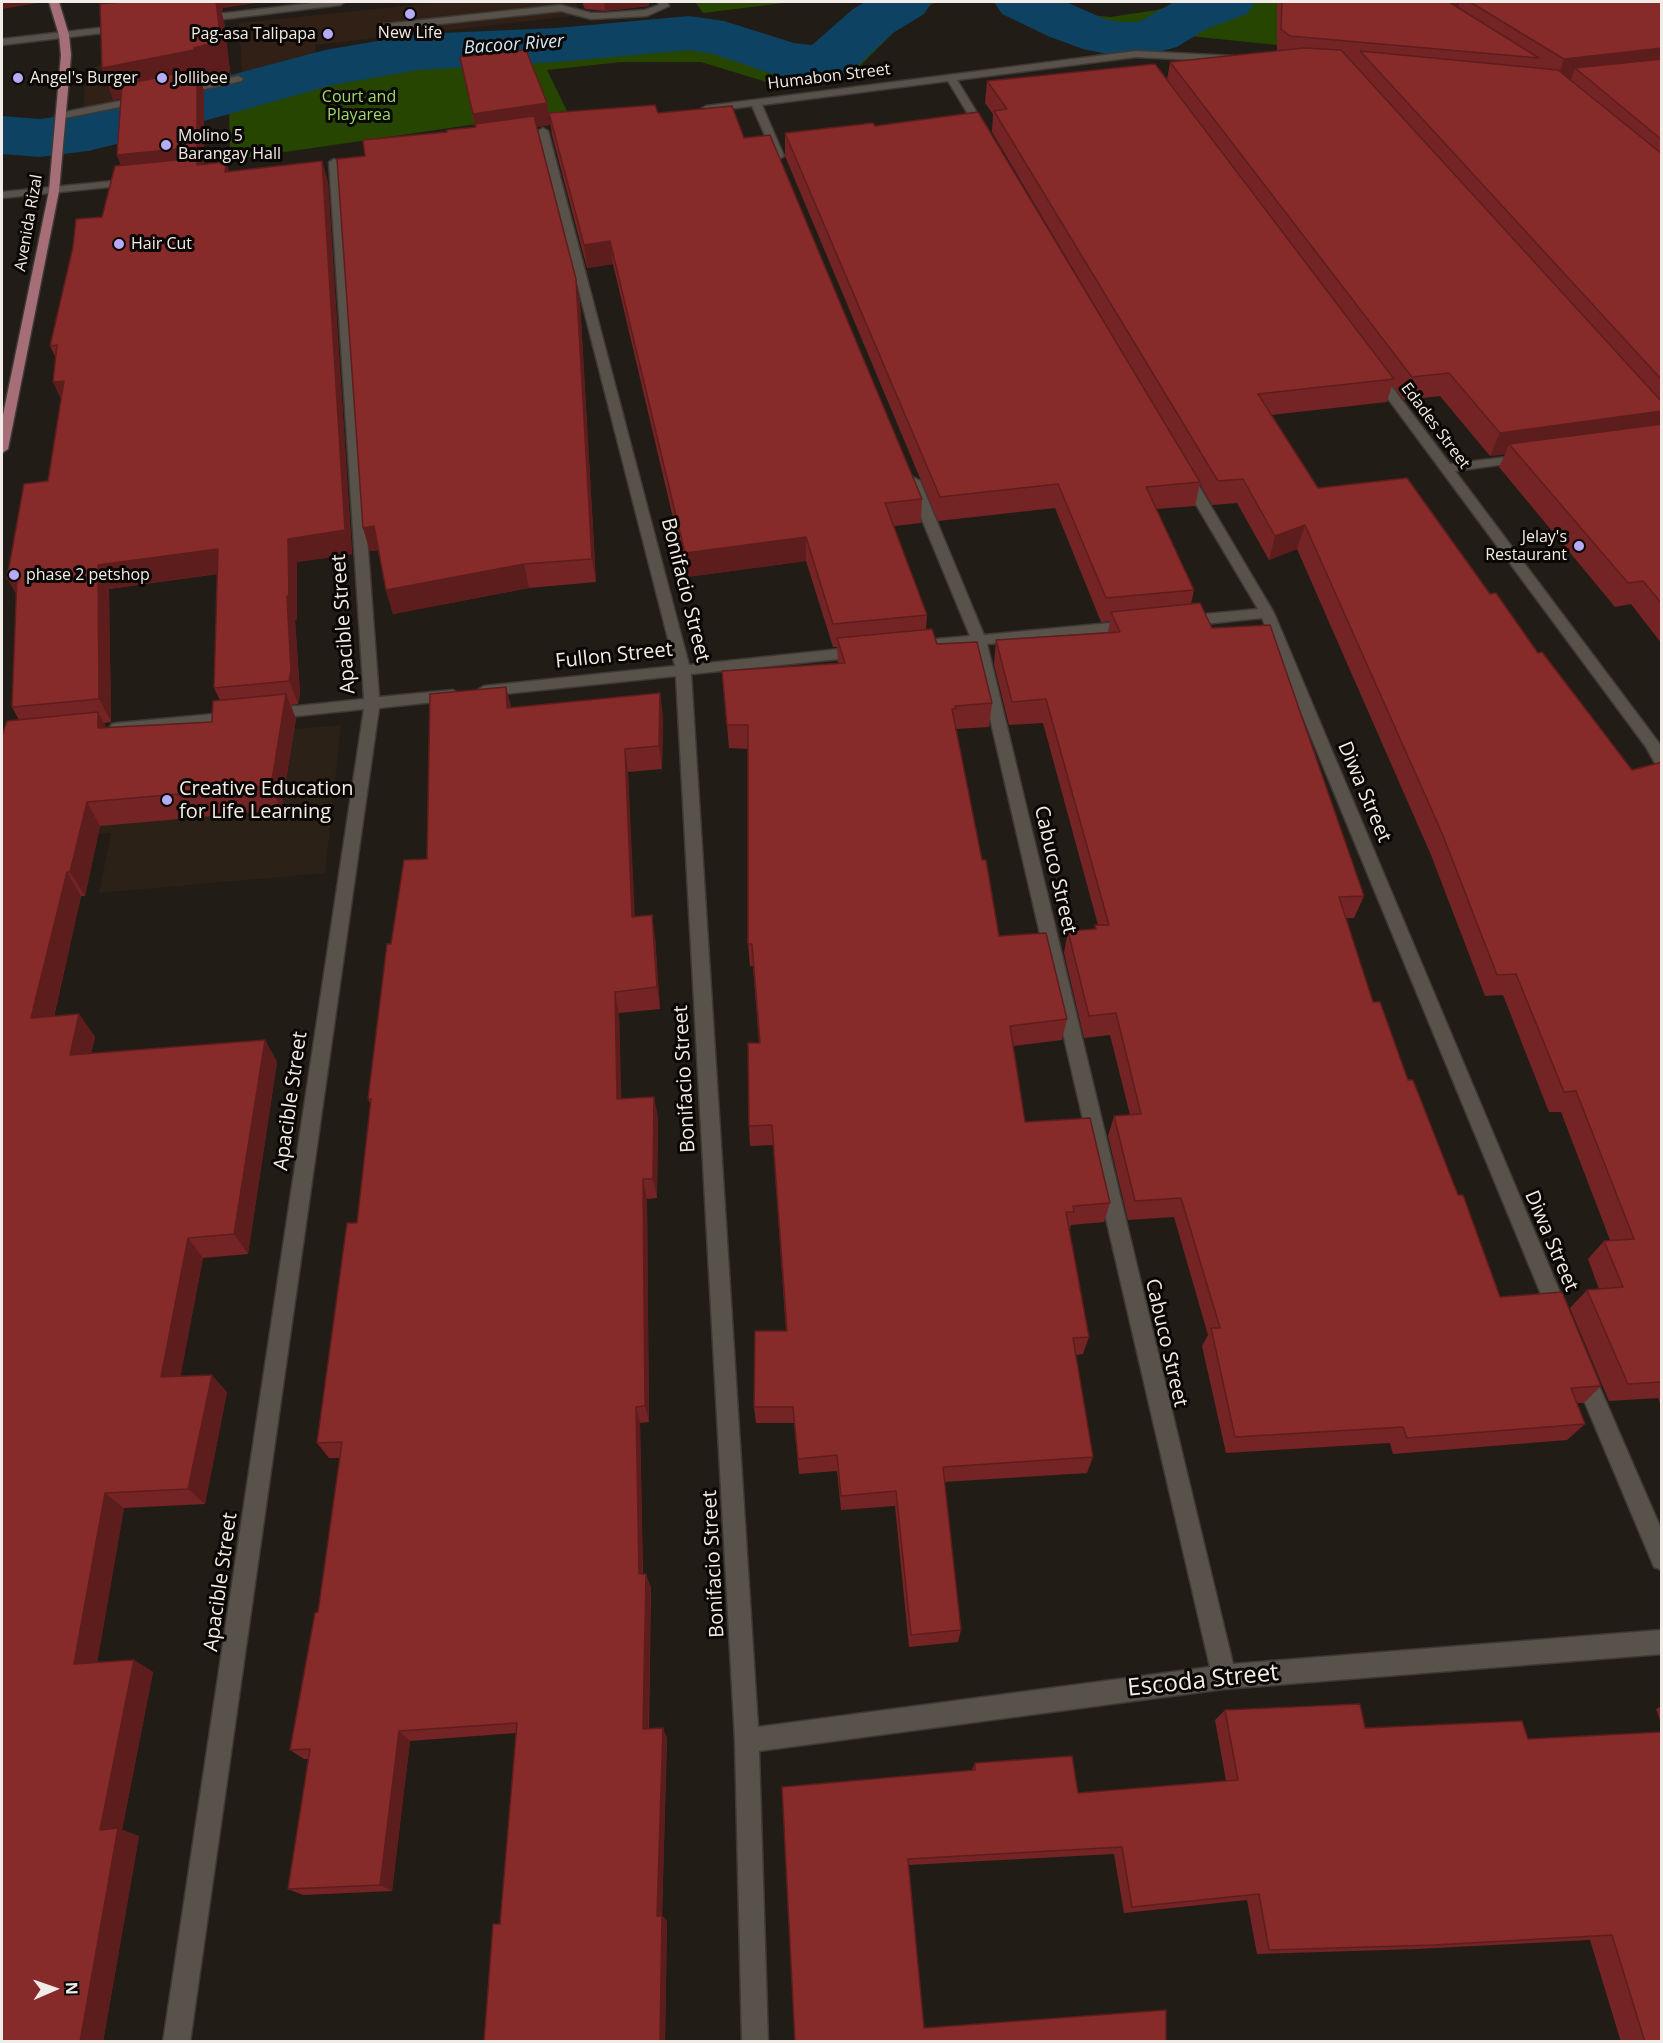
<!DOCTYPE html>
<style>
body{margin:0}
#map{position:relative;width:1663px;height:2043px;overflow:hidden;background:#221c16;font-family:"Open Sans",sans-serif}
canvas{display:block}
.frame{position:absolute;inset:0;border:3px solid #f1ece8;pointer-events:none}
.north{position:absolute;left:24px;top:1959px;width:60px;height:60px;-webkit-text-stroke:4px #0a0705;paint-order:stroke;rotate:88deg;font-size:16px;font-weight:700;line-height:24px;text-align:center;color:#f1ece8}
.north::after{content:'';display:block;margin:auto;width:21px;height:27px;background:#f1ece8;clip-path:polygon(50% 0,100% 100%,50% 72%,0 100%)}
</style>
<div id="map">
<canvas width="1663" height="2043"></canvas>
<div class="frame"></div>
<div class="north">N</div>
</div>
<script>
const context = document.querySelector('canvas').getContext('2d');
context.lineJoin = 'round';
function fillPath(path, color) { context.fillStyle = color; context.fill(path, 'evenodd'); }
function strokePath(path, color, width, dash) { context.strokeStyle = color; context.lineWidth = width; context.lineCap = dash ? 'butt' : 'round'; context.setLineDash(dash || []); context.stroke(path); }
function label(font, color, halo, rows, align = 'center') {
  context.font = font + ' "Open Sans",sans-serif'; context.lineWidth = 6; context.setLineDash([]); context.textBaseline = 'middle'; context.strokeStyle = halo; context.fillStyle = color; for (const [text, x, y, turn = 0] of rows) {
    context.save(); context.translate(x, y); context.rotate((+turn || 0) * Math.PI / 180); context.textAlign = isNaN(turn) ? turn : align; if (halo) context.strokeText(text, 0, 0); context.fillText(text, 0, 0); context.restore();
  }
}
fillPath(new Path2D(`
 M443 2H576L582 15 315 45 317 59 242 72 239 23Z
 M225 31 230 72 246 84 83 128 85 73 144 40Z`), '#302016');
fillPath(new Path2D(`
 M341 725 325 873 99 893 111 833 2 838V767L6 755Z`), '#2c2116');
fillPath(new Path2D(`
 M695 2H792L703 13Z
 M888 2H936L909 17 858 68 813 82 773 84 701 62H622L547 70 567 111 230 160 229 105 300 84 135 129 84 140 83 128 358 52 409 45 460 43 544 32H582L692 21 714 25 792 56 822 52Z
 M992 2H1053L1090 15 1110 17 1157 10 1180 2H1372L1504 68 1189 36 1110 48 1062 36Z`), '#264501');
fillPath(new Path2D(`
 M865 2H932L924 14 893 33 852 71 815 81 785 78 713 54 689 50 557 62 418 70 332 85 158 134 88 151 39 157 2 154V116L39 119 88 113 325 50 418 34 557 28 689 16 724 21 794 43 812 45 853 9Z
 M994 2H1066L1107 20 1121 22H1139L1174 2H1255L1247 14 1206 29 1177 47 1139 57H1121L1083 49 1050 37 1002 14Z`), '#0d4262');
const minor = new Path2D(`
 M322 2H345L340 5 200 22 195 19 200 16Z
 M658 2H667L669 6 647 16 591 19 561 11 384 30 379 27 384 24 561 5 591 13H605L645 10 659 5Z
 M125 25 128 26V30L2 45V39Z
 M1136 51 1233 56 1238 59 1233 62 1136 57 957 80 990 134 985 137 980 134 948 81 762 105 784 156 779 159 774 156 752 106 706 112 701 109 706 106Z
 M238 76 243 79 241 81 178 95 173 92Z
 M145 96 150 99 149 101 60 119 55 116 60 113Z
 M543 128 548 131 689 665 859 647 866 652 859 657 691 674 758 1727 1210 1667 973 645 914 651 907 646 914 641 970 636 906 481 913 477 920 481 984 635 1131 621 1138 626 1131 631 987 644 1233 1664 1662 1630V1654L1224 1689 759 1751 768 2042H742L735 1741 676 676 484 696 476 691 484 686 675 666 538 131Z
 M334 159 339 162 379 697 453 690 461 695 453 700 379 708 190 2042H163L364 709 269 719 261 714 269 709 364 699 329 162Z
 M134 179 138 180V184L2 198V192Z
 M1376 370 1380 371 1450 464 1532 454 1534 457 1527 461 1455 471 1662 747V766L1656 765 1646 747 1372 377 1370 374Z
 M1186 472 1193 476 1274 613 1570 1316 1567 1323 1560 1326 1553 1323 1550 1316 1262 618 1185 626 1178 621 1185 616 1258 609 1179 476Z
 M236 712 241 713 244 717 241 721 117 733 112 732 109 728 112 724 117 723Z
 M1583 1362 1590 1365 1662 1531V1570L1654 1567 1572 1372 1576 1365Z`);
const major = new Path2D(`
 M49 2H59L69 35 71 55 59 191 8 449 2 453V420L49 191 61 55 59 35Z`);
strokePath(minor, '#3e3935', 3);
strokePath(major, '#3e3935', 3);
fillPath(minor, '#59524b');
fillPath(major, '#a66f78');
fillPath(new Path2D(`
 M106 2H261L222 8 223 11H221L224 21 230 72 204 79V81H201L204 91V164L229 171 322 161 328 183 352 554 297 562V619L295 620 300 693 298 704 291 705 296 719 281 810 100 826 85 896H81L54 1017 79 1014 95 1037 91 1053 265 1040 277 1062 248 1254 203 1258 180 1376 227 1392 205 1504 124 1508 97 1662 134 1660 153 1672 122 1830 139 1836 103 2042 19 720 12 707 17 595 7 578 48 481 61 399 56 358 50 346 102 217 121 165 117 155 121 98 113 100ZM218 574 214 688 220 700 212 722 106 728 104 723 111 722 109 589Z
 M582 2H649V6L605 11 585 9Z
 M1277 2H1662V644L1631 604 1615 607 1499 467 1505 454 1490 456 1440 396 1404 400 1392 385 1387 402 1271 415 1318 488 1490 594 1632 770 1662 762V1408L1658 1398 1609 1401 1570 1308 1587 1290 1599 1289 1588 1259 1604 1241 1610 1240 1561 1112H1549L1503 995 1485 996 1431 855 1297 549 1269 560 1237 503 1212 505 1200 484 1195 506 1156 509 1194 590 1191 604 1212 628 1364 896 1354 918H1346L1373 1002 1408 1080 1458 1195 1500 1297 1601 1386 1584 1403H1577L1585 1424 1567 1440 1393 1454 1390 1443 1226 1453 1202 1346 1208 1335 1174 1217 1128 1220 1108 1136 1114 1116 1130 1115 1110 1035 1084 1038 1064 953 1068 931 1094 930 1095 925H1098L1043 723 1009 725 994 664 996 640 1108 632 1110 621 1101 622 1055 508 938 521 785 156V133L875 126 1104 321 992 132 993 114 985 103 987 81 1167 80 1170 62 1278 51 1277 50Z
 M460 57 547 103 550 125 537 127 580 302 596 582 529 588 393 614 386 590 378 550 370 551 363 528 365 156 447 132 475 127Z
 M549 113H658L744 138 922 499 921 523 894 526 927 615 926 629 937 644 992 703 989 727 956 729 982 860 999 936 1067 1019 1062 1040 1013 1046 1025 1122 1110 1203 1104 1222 1071 1225 1069 1231 1089 1337 1083 1354 1076 1355 1093 1457 1087 1473 944 1482 961 1630 958 1642 909 1647 895 1506 841 1510 837 1471 799 1474 794 1423H756L754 1407 786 1331 773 1145 750 1146 749 1126 759 1043 753 966H750L748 944V749L729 748 722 671 838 664 837 647H833L806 561 687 577 613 264 587 268 552 135Z
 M511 707 663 716 662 769 628 772 634 916 655 937 660 1009 619 1013 621 1099 658 1117 657 1198 647 1199 649 1422 640 1423 643 1574 651 1587 649 1728 667 1738 662 1916 667 1921 665 2042H484L500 1924 516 1733 410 1741 392 1891 303 1895 288 1889 308 1759H304L290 1750 318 1612 340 1458H329L317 1443 357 1223 371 1105 368 1099 391 944 427 859Z
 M1662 1706V1726L1656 1709Z
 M1225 1710 1365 1728 1528 1739 1662 2042H1621L1590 1940 1417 1949 1257 1954 1247 1900 1124 1913 1114 1854 909 1865 795 2042 782 1787 972 1770 975 1763 1078 1793 1226 1781 1215 1720Z`), '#742424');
fillPath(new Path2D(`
 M2 2H44L2 9Z
 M141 2H261L222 8 223 11H221L224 21 230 72 204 79V81H201L204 91V170L125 177 117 155 197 82 113 100 102 68Z
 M604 2H649V6L605 11Z
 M1437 2H1460L1458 7Z
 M1662 48V69L1575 68 1571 79 1557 81 1564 59Z
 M547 103 550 125 477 136 473 114Z
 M322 161 328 183 352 554 297 562V619L295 620 300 693 298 704 289 681 287 596 288 539Z
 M226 162 233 185 225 172Z
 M610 241 613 264 587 268 584 245Z
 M576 279 580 302 596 582 592 559Z
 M64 381V406L53 382Z
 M1662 411V431L1509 444 1505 454 1490 456 1500 433Z
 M1305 525 1297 549 1269 560 1275 536Z
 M374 526 381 550 370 551 363 528Z
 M806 537V561L687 577 685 553Z
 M218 549 228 572 109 589 111 722 99 699 98 565Z
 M524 564 529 588 393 614 386 590Z
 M17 576 20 601 7 578Z
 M506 687 512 710 507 708Z
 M660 693 663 716 662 769 659 746Z
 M286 694 296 719 281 810 271 786Z
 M98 712 111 737 98 728Z
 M625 749 628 772 636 939 632 917Z
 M87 802 100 826 85 896 70 872Z
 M67 872 81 896 48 1041 31 1018Z
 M652 915 655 937 660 1009 657 987Z
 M615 992 619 1013 622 1119 617 1099Z
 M79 1014 95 1037 86 1077 70 1055Z
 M265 1040 277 1062 248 1254 234 1234Z
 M654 1097 658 1117 657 1198 653 1179Z
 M643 1179 647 1199 649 1422 645 1406Z
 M188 1238 203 1258 177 1395 161 1377Z
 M212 1375 227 1392 205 1504 188 1489Z
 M636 1407 640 1423 643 1587 639 1574Z
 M105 1493 124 1508 95 1676 74 1664Z
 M646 1574 651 1587 648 1739 643 1729Z
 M134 1660 153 1672 122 1830 139 1836 103 2042H80L100 1830Z
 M663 1728 667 1738 662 1916 667 1921 665 2042H660L657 1916Z
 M399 1731 410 1741 392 1891 380 1885Z`), '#5e1d1d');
const building = new Path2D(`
 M106 2H123L106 3Z
 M123 2H216L221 41 194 48V50L102 68 100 4Z
 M1282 2H1449L1539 58 1290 36 1281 29Z
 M1470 2H1662V48L1564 59Z
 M1304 48 1341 50 1662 402V411L1500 433 1449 373 1412 377 1170 62Z
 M526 50 547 103 473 114 460 57Z
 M1360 51 1558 70 1662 154V380Z
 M1662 59V140L1575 68Z
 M1155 64 1394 379 1258 394 1318 488 1407 478 1490 594 1496 593 1538 653 1542 652 1632 770 1662 762V1382L1628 1384 1587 1290 1623 1287 1604 1241 1634 1239 1576 1091 1564 1092 1516 974 1497 975 1442 833 1305 525 1275 536 1243 479 1218 481 994 111 1007 109 987 81Z
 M197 69V147L117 155 122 85Z
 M655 105 658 113 732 106 744 138 770 135 922 499 885 503 927 615 833 624 806 537 685 553 610 241 584 245 549 113Z
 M978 112 1200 482 1146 487 1194 590 1106 598 1058 484 940 497 785 133 873 123 875 126Z
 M534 116 576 279 592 559 524 564 386 590 374 526 363 528 337 159 365 156 363 140 447 132V130L476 127 475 124Z
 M197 158V165L226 162 225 172 322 161 345 530 288 539 289 596H287L291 670 289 681 214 688 218 549 98 565 99 699 12 707 17 576 7 578 24 484 48 481 64 381 53 382 57 345 50 346 73 247 76 219 102 217 115 166Z
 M1662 424V604L1643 581 1628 583 1509 444Z
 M1200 603 1212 628 1270 625 1364 896 1339 897 1373 1002H1380L1408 1080H1413L1458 1195H1463L1500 1297 1562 1292 1601 1386 1571 1388 1585 1424 1407 1438 1403 1427 1235 1437 1211 1328H1220L1181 1198 1135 1201 1114 1116 1141 1114 1116 1013 1089 1016 1068 931 1096 929 1095 925H1109L1046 699 1012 702 996 640 1120 632 1111 612Z
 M932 629 937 644 977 642 992 703 955 706 956 709H952L982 860H986L999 936 1046 933 1067 1019 1010 1026 1025 1122 1090 1118 1110 1203 1073 1206 1074 1212H1066L1089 1337 1073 1338 1093 1457 943 1467 961 1630 911 1635 896 1491 841 1496 837 1455 798 1459 793 1407H754L755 1331H787L772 1125 749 1126 748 1043H760L752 944H748V725H727L722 671 845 663 837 638Z
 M506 687 507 708 660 693 659 746 625 749 632 917 652 915 657 987 615 992 617 1099 654 1097 653 1179H643L645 1406 636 1407 639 1574H646L643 1729 663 1728 657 1916H662L660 2042H484L493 1924H500L517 1723 399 1731 380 1885 288 1889 310 1749 290 1750 315 1613 318 1612 342 1442 317 1443 347 1223H357L371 1099H368L387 944H391L404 860 427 859 430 694Z
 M286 694 271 786 87 802 70 872H67L31 1018 79 1014 70 1055 265 1040 234 1234 188 1238 161 1377 212 1375 188 1489 105 1493 74 1664 134 1660 100 1830 118 1828 80 2042H2V736L7 721 98 712V728L212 722 213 701Z
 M1360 1704 1365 1728 1522 1721 1528 1739 1662 1732V2042H1645L1612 1935 1434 1945 1269 1950 1259 1894 1132 1907 1122 1847 908 1859 924 2028 1166 2010V2042H795L782 1787 975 1770V1763L1072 1756 1078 1793 1238 1780 1225 1710Z`);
fillPath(building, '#872a2a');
strokePath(building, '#5e1d1d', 1.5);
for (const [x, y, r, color] of [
 [410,14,6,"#b7abf8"],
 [328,34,6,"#b7abf8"],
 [18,78,6,"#b7abf8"],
 [162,78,6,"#b7abf8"],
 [166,145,6,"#b7abf8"],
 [119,244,6,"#b7abf8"],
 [1579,546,6,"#b7abf8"],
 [14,575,6,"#b7abf8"],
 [167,800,6,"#b7abf8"]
]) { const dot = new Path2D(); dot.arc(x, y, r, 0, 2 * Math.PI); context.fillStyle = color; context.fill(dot); strokePath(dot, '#0a0705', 2); }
label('16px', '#f1ece8', '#0a0705', [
 ["New Life",410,33,"center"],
 ["Pag-asa Talipapa",316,34,"right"],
 ["Angel's Burger",30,78],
 ["Jollibee",174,78],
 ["Molino 5",178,136],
 ["Barangay Hall",178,154],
 ["Hair Cut",131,244],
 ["Jelay's",1567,537,"right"],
 ["Restaurant",1567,555,"right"],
 ["phase 2 petshop",26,575]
], 'left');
label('16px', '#f1ece8', '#0a0705', [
 ["Humabon Street",829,77,-7],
 ["Avenida Rizal",29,223,-80],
 ["Edades Street",1435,426,53]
]);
label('16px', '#9ddb6a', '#0a0705', [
 ["Court and",359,97],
 ["Playarea",359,115]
]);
label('italic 18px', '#d2e7f7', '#0a0705', [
 ["Bacoor River",514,45,-4]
]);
label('20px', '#f1ece8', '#0a0705', [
 ["Bonifacio Street",685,590,76],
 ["Apacible Street",344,624,-94],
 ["Fullon Street",614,656,-6],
 ["Diwa Street",1364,792,67],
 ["Cabuco Street",1055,870,77],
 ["Bonifacio Street",685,1079,-93],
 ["Apacible Street",291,1101,-82],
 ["Diwa Street",1551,1241,67],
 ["Cabuco Street",1166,1343,77],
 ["Bonifacio Street",714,1564,-93],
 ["Apacible Street",221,1582,-82]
]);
label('20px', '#f1ece8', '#0a0705', [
 ["Creative Education",179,789],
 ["for Life Learning",179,812]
], 'left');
label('24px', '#f1ece8', '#0a0705', [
 ["Escoda Street",1203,1681,-6]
]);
</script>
